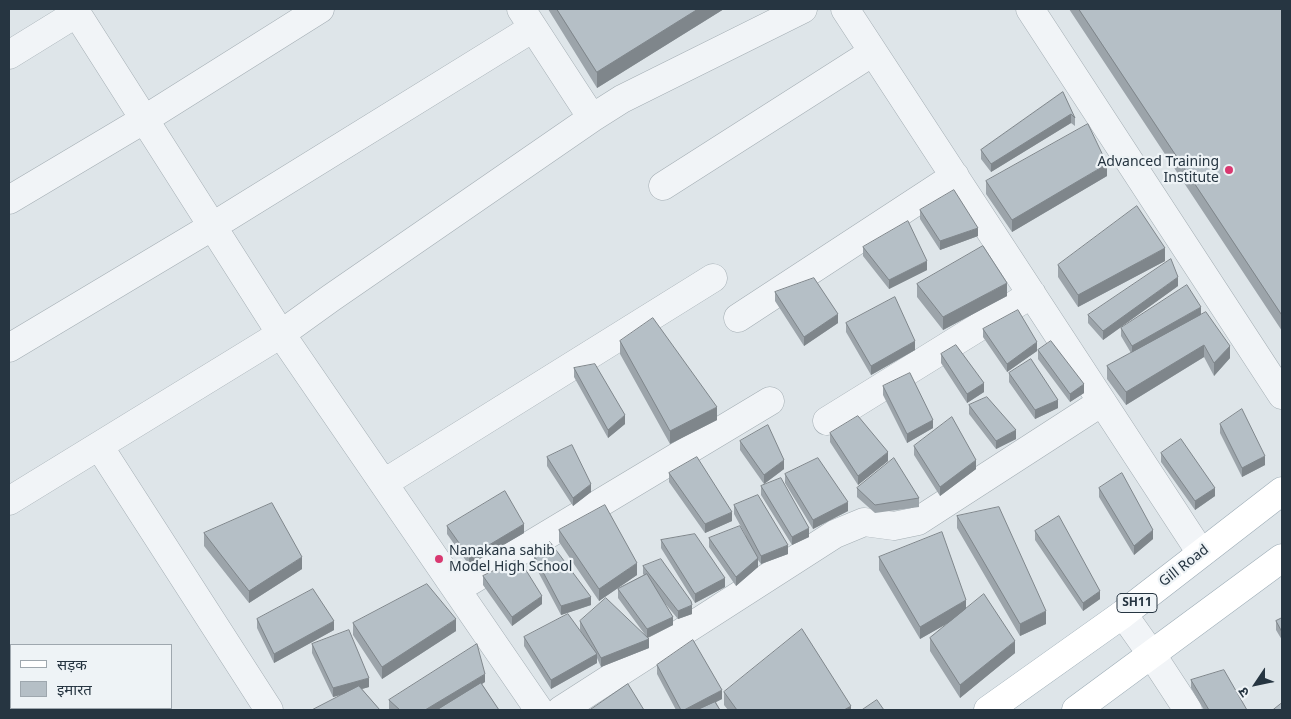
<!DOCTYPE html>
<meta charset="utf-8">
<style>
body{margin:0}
#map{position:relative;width:1291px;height:719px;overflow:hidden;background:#dee5e9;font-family:"Noto Sans","Noto Sans Devanagari",sans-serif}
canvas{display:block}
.frame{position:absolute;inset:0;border:10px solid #263541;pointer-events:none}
.legend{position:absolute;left:10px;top:644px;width:162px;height:65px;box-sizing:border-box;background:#eef3f6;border:1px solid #9ea7ae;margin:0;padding:6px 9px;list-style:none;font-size:15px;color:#263541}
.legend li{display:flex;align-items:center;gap:10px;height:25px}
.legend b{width:25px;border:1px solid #9ea7ae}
.north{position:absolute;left:1231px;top:659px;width:50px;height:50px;-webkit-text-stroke:4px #eef3f6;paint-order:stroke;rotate:236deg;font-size:14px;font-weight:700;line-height:20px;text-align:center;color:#263541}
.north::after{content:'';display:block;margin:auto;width:18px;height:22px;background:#263541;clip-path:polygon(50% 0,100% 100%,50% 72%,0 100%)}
</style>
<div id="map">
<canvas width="1291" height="719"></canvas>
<div class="frame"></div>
<ul class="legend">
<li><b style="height:6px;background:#fff"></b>सड़क</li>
<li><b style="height:14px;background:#b5bfc6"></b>इमारत</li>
</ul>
<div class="north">उ</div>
</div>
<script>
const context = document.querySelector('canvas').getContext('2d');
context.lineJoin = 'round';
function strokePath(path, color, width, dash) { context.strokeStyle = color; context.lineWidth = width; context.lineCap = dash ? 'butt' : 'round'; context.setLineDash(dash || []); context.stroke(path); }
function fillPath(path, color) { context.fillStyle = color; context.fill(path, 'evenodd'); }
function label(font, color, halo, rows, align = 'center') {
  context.font = font + ' "Noto Sans",sans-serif'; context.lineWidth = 4.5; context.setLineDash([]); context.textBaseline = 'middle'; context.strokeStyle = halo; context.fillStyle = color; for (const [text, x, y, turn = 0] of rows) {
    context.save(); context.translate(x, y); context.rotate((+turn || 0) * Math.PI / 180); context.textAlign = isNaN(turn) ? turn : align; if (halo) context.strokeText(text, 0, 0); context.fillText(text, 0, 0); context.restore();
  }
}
const minor = new Path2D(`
 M74 9 281 334 539 710
 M521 9 592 118
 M845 9 1201 553
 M1030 9 1282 395
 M9 55 77 13
 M663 186 873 52
 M9 200 145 119 320 9
 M738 318 955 176
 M9 348 213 226 533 28
 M827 421 1032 294
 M99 446 269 710
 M384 483 713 278
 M9 501 281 334 331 298 592 118 622 99 803 9
 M457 589 770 401
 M1123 614 1152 655 1188 710
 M561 710 835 534 864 522 894 526 918 521 1102 402`);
const major = new Path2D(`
 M988 710 1123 614 1282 491
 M1076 710 1282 558`);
strokePath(minor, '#a3adb3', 29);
strokePath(major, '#9dacb6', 29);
strokePath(minor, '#f1f4f7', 28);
strokePath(major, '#fff', 28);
fillPath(new Path2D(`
 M548 9H724L597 88Z
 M1069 9H1282V331Z
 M1063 92 1075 118V126L1071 123 991 172 981 159V150Z
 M1107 176 1012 232 986 194V181Z
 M920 210 978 236 940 250 920 219Z
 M863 247 927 270 889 289 863 256Z
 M1165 261 1078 307 1058 277V265Z
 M917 284 1007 296 943 330 917 297Z
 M1178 286 1103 340 1088 323V315Z
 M775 292 838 323 804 346 775 301Z
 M1201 315 1230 358 1214 376 1204 357 1126 405 1107 379V366L1131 353 1121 336V328Z
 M846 323 915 350 871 375 846 332Z
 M983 329 1037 351 1007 372 983 337Z
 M620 341 717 420 670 444 620 354Z
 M1038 350 1084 393 1070 402 1038 359Z
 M941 354 984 392 967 403 941 363Z
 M574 368 625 424 608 438 574 377Z
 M1009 373 1058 408 1035 419 1009 382Z
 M883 386 933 428 907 443 883 395Z
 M969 405 1016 439 996 449 969 414Z
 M1220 424 1265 465 1242 477 1220 433Z
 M830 433 888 461 858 485 830 442Z
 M740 441 784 469 764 484 740 450Z
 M914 446 976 469 940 496 914 455Z
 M1161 453 1215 496 1195 510 1161 462Z
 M547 457 591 492 573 506 547 466Z
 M669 473 732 521 705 533 669 482Z
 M785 474 848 511 813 529 785 483Z
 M761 486 809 537 792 545 761 495Z
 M857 488 919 498V507L875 513 857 497Z
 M1099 488 1153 539 1134 555 1099 497Z
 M734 505 788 554 761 564 758 560V567L736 586 709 547V538L746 536 734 514Z
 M957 516 1046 624 1020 636 957 528Z
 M447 526 524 533 469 565 447 534Z
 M559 530 637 575 599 601 559 542Z
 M1035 531 1100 599 1083 611 1035 540Z
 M204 533 302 569 249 603 204 546Z
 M661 540 725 587 695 603 661 548Z
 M534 555 591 605 561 615 534 564Z
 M879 557 966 609 1015 653 960 698 930 651V638L951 621 920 639 879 570Z
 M643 566 692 614 678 619 663 601 673 625 648 638 649 648 601 667 597 658V663L551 689 524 646V637L586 640 580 630V621L646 636 618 598V589L644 575 643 574Z
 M483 576 542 604 512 626 483 585Z
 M1282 618V640L1276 630V621Z
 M257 619 334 630 274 663 257 628Z
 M353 623 456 631 382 679 353 635Z
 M312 644 369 687 362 689 380 710 344 694 333 697 312 653Z
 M657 665 722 699 716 702 720 710H676L657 674Z
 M1191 680 1247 710H1204L1191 688Z
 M485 682 482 684 499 710H391L389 709V700Z
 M724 692 851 710H728L724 705Z`), '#9ca4aa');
fillPath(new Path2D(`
 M698 9H724L597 88V72Z
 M1071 114V123L991 172V164Z
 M1107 164V176L1012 232V220Z
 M978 228V236L940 250V241Z
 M1165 248V261L1078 307V295Z
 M927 261V270L889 289V280Z
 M1178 277V286L1103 340V331Z
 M1007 283V296L943 330V317Z
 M1201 307V316L1132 354V346Z
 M838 314V323L804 346V337Z
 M915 341V350L871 375V366Z
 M1037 342V351L1007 372V364Z
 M1204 345V357L1126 405V392Z
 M1230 346V358L1214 376V363Z
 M984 383V392L967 403V394Z
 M1084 384V393L1070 402V394Z
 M1058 400V408L1035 419V410Z
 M717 407V420L670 444V431Z
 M625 415V424L608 438V430Z
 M933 420V428L907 443V434Z
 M1016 430V439L996 449V441Z
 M888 452V461L858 485V476Z
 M1265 456V465L1242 477V468Z
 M784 460V469L764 484V475Z
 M976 460V469L940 496V487Z
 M591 484V492L573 506V498Z
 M1215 488V496L1195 510V501Z
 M848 502V511L813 529V520Z
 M732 512V521L705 533V524Z
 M524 524V533L469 565V557Z
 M809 528V537L792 545V537Z
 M1153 530V539L1134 555V546Z
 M788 545V554L761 564V556Z
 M302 557V569L249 603V591Z
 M758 558V567L736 586V577Z
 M637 563V575L599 601V589Z
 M725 578V587L695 603V594Z
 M1100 591V599L1083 611V603Z
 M542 596V604L512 626V617Z
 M591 597V605L561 615V606Z
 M966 600V613L920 639V627Z
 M692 605V614L678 619V611Z
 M1046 611V624L1020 636V624Z
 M673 617V625L647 638V629Z
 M456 619V631L382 679V667Z
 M334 621V630L274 663V654Z
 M649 639V648L601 667V658Z
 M1015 641V653L960 698V685Z
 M597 654V663L551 689V680Z
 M485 674V682L439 710H425Z
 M369 678V687L333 697V688Z
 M722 690V699L700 710H684Z
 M851 706V710H844Z`), '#7f868b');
const building = new Path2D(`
 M557 9H698L597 72Z
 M1079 9H1282V315Z
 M1063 92 1075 118 1071 114 991 164 981 150Z
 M1088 124 1107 164 1012 220 986 181Z
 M954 190 978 228 940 241 920 210Z
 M1137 206 1165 248 1078 295 1058 265Z
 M908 221 927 261 889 280 863 247Z
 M983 246 1007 283 943 317 917 284Z
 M1171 259 1178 277 1103 331 1088 315Z
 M814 278 838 314 804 337 775 292Z
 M1187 285 1201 307 1132 346 1121 328Z
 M895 297 915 341 871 366 846 323Z
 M1018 310 1037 342 1007 364 983 329Z
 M1206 312 1230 346 1214 363 1204 345 1126 392 1107 366Z
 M653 318 717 407 670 431 620 341Z
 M1051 341 1084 384 1070 394 1038 350Z
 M956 345 984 383 967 394 941 354Z
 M1031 359 1058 400 1035 410 1009 373Z
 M595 364 625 415 608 430 574 368Z
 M910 373 933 420 907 434 883 386Z
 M987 397 1016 430 996 441 969 405Z
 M1242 409 1265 456 1242 468 1220 424Z
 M858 416 888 452 858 476 830 433Z
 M952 417 976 460 940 487 914 446Z
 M768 425 784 460 764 475 740 441Z
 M1181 439 1215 488 1195 501 1161 453Z
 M572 445 591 484 573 498 547 457Z
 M697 457 732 512 705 524 669 473Z
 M818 458 848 502 813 520 785 474Z
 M894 458 919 498 875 505 857 488Z
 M1122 473 1153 530 1134 546 1099 488Z
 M781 478 809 528 792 537 761 486Z
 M505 491 524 524 469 557 447 526Z
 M758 495 788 545 761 556 734 505Z
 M272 503 302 557 249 591 204 533Z
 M605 505 637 563 599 589 559 530Z
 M999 507 1046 611 1020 624 957 516Z
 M1059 516 1100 591 1083 603 1035 531Z
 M740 526 758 558 736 577 709 538Z
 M942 532 966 600 920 627 879 557Z
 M695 534 725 578 695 594 661 540Z
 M550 542 591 597 561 606 534 555Z
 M519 559 542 596 512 617 483 576Z
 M661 559 691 601 692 605 678 611 643 566Z
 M647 574 673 617 647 629 618 589Z
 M427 584 456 619 382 667 353 623Z
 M313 589 334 621 274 654 257 619Z
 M984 594 1015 641 960 685 930 638Z
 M606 598 649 639 601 658 580 621Z
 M568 614 597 654 551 680 524 637Z
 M1282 618V632L1276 621Z
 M802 629 851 706 844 710H737L724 692Z
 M349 630 369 678 333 688 312 644Z
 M693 640 722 690 684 710H681L657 665Z
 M477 644 485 674 425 710H400L389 700Z
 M1224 670 1247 710H1209L1191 680Z
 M481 683 499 710H437Z
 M628 684 644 710H590Z
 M359 686 380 710H312Z
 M877 700 884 710H862Z
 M715 702 720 710H697Z
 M1282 703V710H1273Z`);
fillPath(building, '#b5bfc6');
strokePath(building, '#7f868b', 1);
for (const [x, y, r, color] of [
 [1229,170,5,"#d93870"],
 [439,559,5,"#d93870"]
]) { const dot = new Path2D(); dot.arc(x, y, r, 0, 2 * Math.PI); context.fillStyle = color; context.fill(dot); strokePath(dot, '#eef3f6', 2); }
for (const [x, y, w] of [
 [1137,603,40]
]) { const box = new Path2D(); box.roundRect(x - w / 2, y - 9.5, w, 19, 4); context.fillStyle = '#eef3f6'; context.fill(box); strokePath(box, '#263541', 1); }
label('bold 12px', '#263541', null, [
 ["SH11",1137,603]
]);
label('14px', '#263541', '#eef3f6', [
 ["Advanced Training",1219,162],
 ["Institute",1219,178],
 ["Nanakana sahib",449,551,"left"],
 ["Model High School",449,567,"left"]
], 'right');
label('14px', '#263541', '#eef3f6', [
 ["Gill Road",1184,566,-38]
]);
</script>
